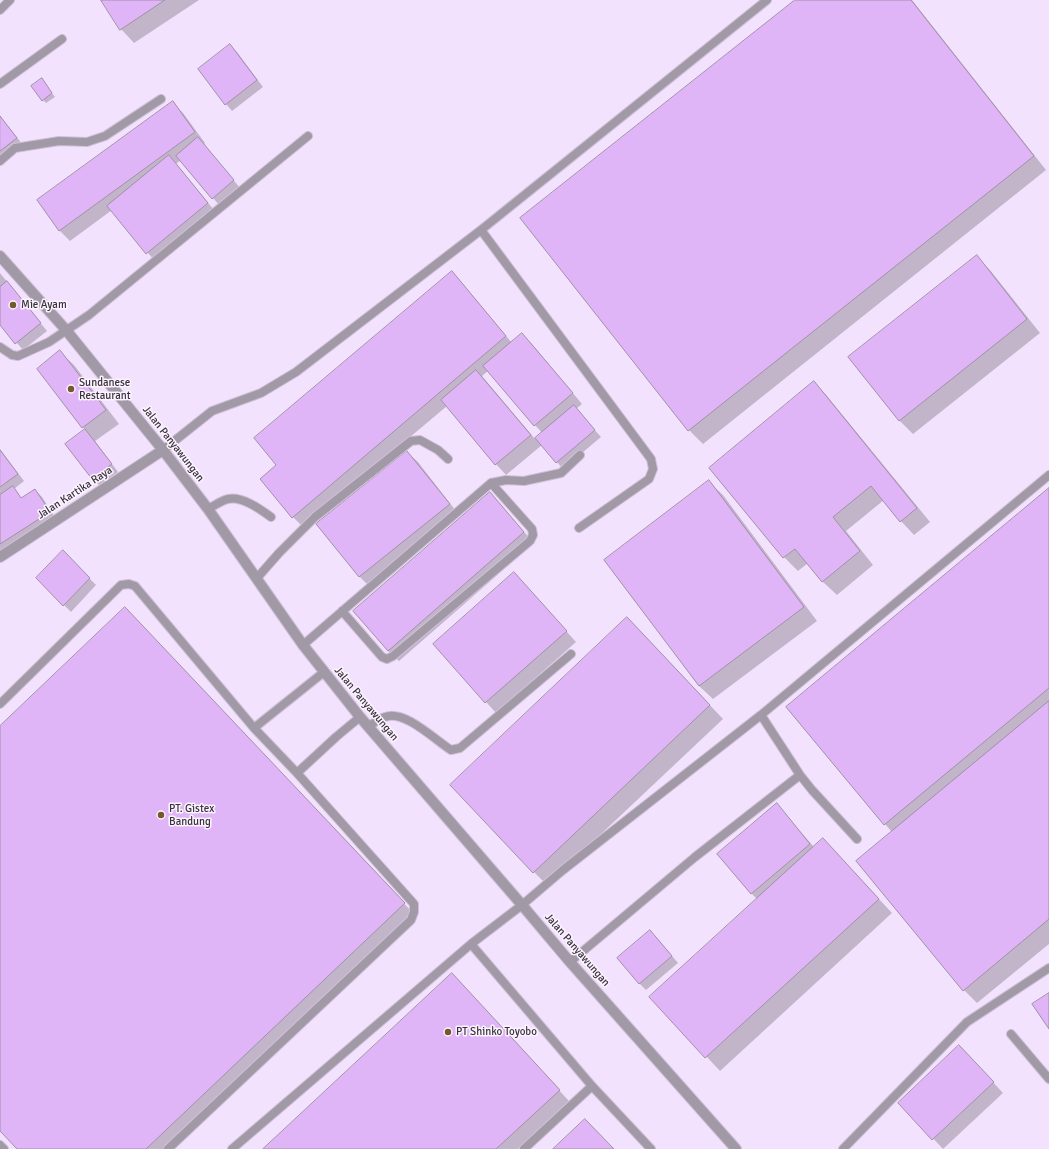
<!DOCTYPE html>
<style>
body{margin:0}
canvas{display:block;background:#f3e2fd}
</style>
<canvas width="1049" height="1149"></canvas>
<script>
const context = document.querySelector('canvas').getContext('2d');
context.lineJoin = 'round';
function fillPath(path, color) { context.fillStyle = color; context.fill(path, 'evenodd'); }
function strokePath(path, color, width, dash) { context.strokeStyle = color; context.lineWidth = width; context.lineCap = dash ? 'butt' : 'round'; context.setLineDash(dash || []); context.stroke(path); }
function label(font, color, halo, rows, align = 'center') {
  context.font = font + ' Signika,sans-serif'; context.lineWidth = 3; context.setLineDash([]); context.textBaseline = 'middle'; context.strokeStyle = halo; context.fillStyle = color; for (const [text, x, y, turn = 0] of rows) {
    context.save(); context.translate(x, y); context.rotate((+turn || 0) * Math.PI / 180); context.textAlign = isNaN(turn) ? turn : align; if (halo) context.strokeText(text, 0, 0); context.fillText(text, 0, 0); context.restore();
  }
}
fillPath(new Path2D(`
 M102 0H199L134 43 121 29Z
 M796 0H912L1046 170 703 444 689 430Z
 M230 46 237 52 263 87 232 111 226 104Z
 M44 82 55 97 46 103 43 100Z
 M173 103 183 113 205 143 204 144 240 188 219 205 181 160 176 164 214 210 154 260 112 210 70 241 60 231 38 201Z
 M0 116 23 145 0 163Z
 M976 257 990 270 1040 333 913 434 899 420Z
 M452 272 462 283 512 343 522 334 532 344 582 404 576 409 601 437 563 469 542 445 506 475 496 464 447 406 303 527 293 517 278 465ZM488 371 542 433 535 439 482 376Z
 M0 273 47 331 23 350 0 323Z
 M60 352 74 365 119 424 95 441 118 472 99 485 93 479 66 444 85 430 83 427Z
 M814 382 827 396 930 522 914 535 901 521 884 500 846 531 873 565 837 595 823 582 808 563 798 571 784 557 710 468Z
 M0 449 24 481 14 489 19 494H16L23 503 35 490 42 497 56 519 0 555Z
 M407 452 418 462 459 515 370 587 359 576Z
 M709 482 723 495 817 621 713 699 699 686 605 560Z
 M1049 490V944L977 1003 964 990 892 832 885 824Z
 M490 494 534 543 399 661 388 651Z
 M63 552 96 585 71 612 37 578Z
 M514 573 576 642 496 713 434 644Z
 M135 619 414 914 167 1149H18L0 1130V727Z
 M641 632 723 719 547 885 534 872Z
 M777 805 814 847 823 839 892 913 720 1071 651 997 757 899 752 894Z
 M657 938 678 963 646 990 639 983Z
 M462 985 569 1101 518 1149H265Z
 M970 1057 1003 1093 943 1149 900 1103Z`), '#0003');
const building = new Path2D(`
 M101 0H165L120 30Z
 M795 0H911L1034 156 688 431 520 218Z
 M230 44 257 80 225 105 198 69Z
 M42 78 52 93 42 101 31 86Z
 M173 101 195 132 59 231 37 200Z
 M0 116 17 138 0 151Z
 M198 137 234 180 212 199 176 156Z
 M169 155 208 203 146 254 107 206Z
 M977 255 1027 319 899 421 848 357Z
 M452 271 506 336 292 518 260 479 276 465 254 438Z
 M7 281 41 323 15 344 0 325V287Z
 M522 333 573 393 534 426 483 366Z
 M60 350 106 410 82 428 37 369Z
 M476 370 531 435 495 465 441 400Z
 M814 381 917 508 900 522 871 486 833 517 860 551 822 582 795 549 783 558 709 468Z
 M574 405 595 430 556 463 535 438Z
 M85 429 112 464 92 479 65 444Z
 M0 450 18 474 0 487Z
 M407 451 450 504 359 577 316 524Z
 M709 480 804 607 699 686 604 560Z
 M13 486 21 498 35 489 50 512 0 544V495Z
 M1049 488V688L884 825 786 707Z
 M490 492 524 532 388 651 353 611Z
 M63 550 90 578 63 606 36 578Z
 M514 572 567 631 485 703 433 644Z
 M125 607 405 903 146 1149H17L0 1131V726Z
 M627 617 710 705 533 873 450 785Z
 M1049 701V919L963 991 856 861Z
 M777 803 810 844 751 894 717 854Z
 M823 838 879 899 705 1058 649 997Z
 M650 930 672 956 639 984 617 958Z
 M452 973 560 1090 496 1149H263Z
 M1049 993V1029L1032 1004Z
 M959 1045 994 1082 932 1140 898 1103Z
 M585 1119 614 1149H553Z`);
fillPath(building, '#e0b5f7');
strokePath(building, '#a090a8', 1);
const service = new Path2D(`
 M0 10 10 0
 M0 84 62 39
 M0 161 15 148 59 141 87 142 105 136 161 99
 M481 230 651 459 653 469 649 479 579 528
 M0 347 12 355 18 356 49 342 89 315 308 136
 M163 450 212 411 261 393 296 372 481 230 767 0
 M208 509C214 506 222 500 228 499 242 496 260 509 271 517
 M257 578 279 553 315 517 411 441 420 440 438 450 448 459
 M342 611 382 657 387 659 393 656 530 541 533 535 532 529 491 483
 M303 645 491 483 506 480 524 481 561 473 580 455
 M0 704 121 585 129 584 135 586 254 728 297 773
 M761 715 800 775 812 790 857 839
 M369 726C374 723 379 719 385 717 404 709 435 740 451 750L460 748 571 654
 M254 728 324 672
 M471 944 522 905 563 870 761 715 1049 475
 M570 962 695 857 800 775
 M1011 1034 1049 1079
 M0 1145 4 1149
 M168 1149 411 920 414 912V904L297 773 336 737 360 717
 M232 1149 471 944 592 1086 651 1149
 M524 1149 592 1086
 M843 1149 967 1022 1049 968`);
const minor = new Path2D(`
 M0 256 66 330 163 450 208 509 303 645 360 717 522 905 570 962 736 1149
 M0 557 163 450`);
strokePath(service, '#cebfd7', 10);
strokePath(minor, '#cebfd7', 12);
strokePath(service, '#a199a5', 8);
strokePath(minor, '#a199a5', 10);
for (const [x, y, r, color] of [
 [13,305,4,"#75582b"],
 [71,389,4,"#75582b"],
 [161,815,4,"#75582b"],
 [448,1032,4,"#75582b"]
]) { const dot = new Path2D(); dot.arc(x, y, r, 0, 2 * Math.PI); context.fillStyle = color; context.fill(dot); strokePath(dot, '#fbf4fe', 1.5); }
label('11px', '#39323d', '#fbf4fe', [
 ["Mie Ayam",21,305],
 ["Sundanese",79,383],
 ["Restaurant",79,396],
 ["PT. Gistex",169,809],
 ["Bandung",169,822],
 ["PT Shinko Toyobo",456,1032]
], 'left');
label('11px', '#39323d', '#fbf4fe', [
 ["Jalan Panyawungan",173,444,52],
 ["Jalan Kartika Raya",75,493,-33],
 ["Jalan Panyawungan",366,704,50],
 ["Jalan Panyawungan",577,950,49]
]);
</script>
